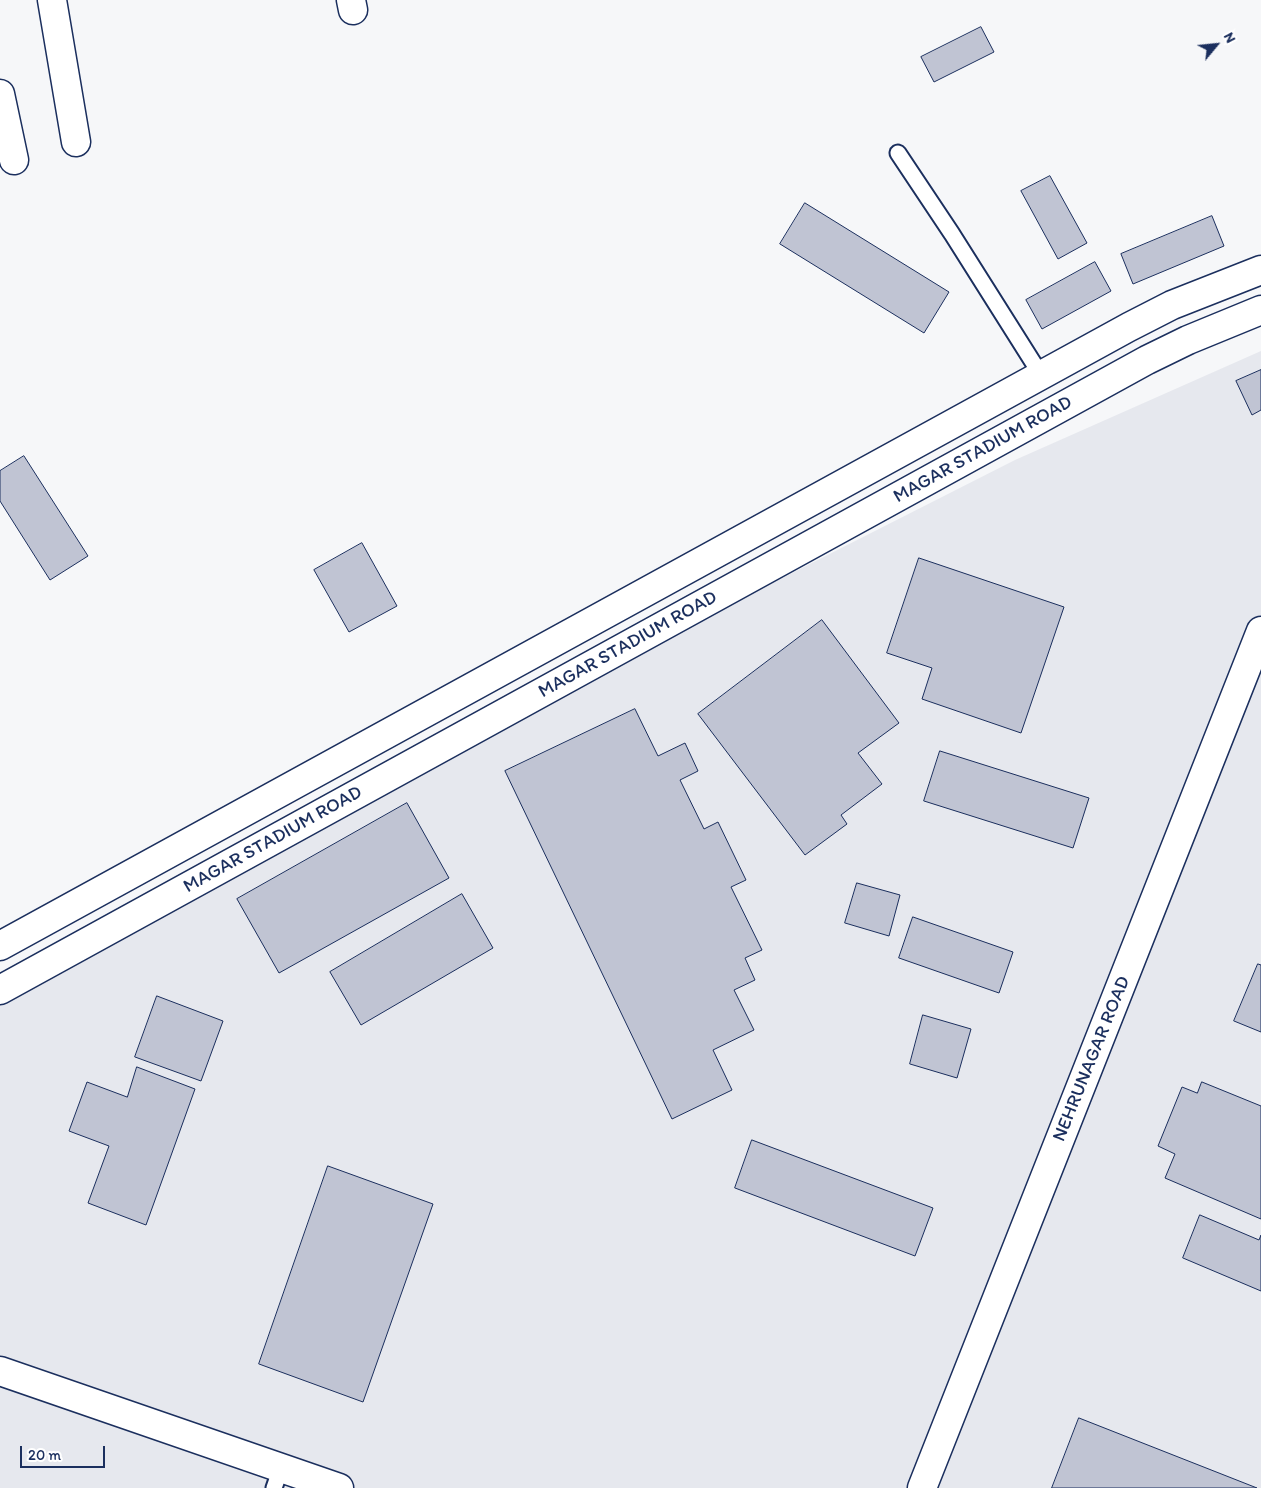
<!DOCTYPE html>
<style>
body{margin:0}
#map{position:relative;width:1261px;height:1488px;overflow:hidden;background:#f6f7f9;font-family:Itim,sans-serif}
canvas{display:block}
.north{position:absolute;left:1191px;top:20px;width:50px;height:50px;-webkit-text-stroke:4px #fff;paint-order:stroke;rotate:62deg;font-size:14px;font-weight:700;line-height:20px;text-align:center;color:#1b2f5e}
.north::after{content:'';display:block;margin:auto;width:18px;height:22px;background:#1b2f5e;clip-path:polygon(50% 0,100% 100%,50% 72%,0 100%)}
.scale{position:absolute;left:20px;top:1446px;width:85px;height:22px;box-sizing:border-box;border:2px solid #1b2f5e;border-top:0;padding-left:6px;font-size:15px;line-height:18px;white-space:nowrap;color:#1b2f5e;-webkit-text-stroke:4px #fff;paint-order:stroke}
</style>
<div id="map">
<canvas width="1261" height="1488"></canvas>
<div class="north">N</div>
<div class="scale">20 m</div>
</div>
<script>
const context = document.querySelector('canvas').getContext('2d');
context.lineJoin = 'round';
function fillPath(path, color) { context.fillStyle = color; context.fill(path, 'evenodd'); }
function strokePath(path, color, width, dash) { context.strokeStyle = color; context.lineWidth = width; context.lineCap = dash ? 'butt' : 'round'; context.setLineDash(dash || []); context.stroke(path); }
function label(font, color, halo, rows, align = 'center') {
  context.font = font + ' Itim,sans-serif'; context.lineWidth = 5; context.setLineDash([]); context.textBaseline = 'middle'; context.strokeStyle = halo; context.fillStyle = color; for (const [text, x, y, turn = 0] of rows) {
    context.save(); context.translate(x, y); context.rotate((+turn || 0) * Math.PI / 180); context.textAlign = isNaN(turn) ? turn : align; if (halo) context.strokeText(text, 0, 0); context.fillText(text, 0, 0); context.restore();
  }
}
fillPath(new Path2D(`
 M1261 351V1488H0V993L147 900 1015 460Z`), '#e6e8ee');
const building = new Path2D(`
 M981 27 994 52 934 82 921 57Z
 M1050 176 1087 243 1058 259 1021 191Z
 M805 203 949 292 924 333 780 244Z
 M1212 216 1224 246 1133 284 1121 254Z
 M1095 262 1111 291 1042 329 1026 300Z
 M1261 370V410L1252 415 1236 381Z
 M24 456 88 556 50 580 0 501V471Z
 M362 543 397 606 349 632 314 570Z
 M919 558 1064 607 1021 733 922 699 932 668 887 653Z
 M822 620 899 723 858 753 882 784 841 815 847 824 805 855 698 714Z
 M635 709 658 756 685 743 698 771 680 780 704 829 718 822 746 880 731 887 762 950 745 958 755 980 734 990 754 1030 713 1050 732 1090 672 1119 505 771Z
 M940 751 1089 798 1073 848 924 801Z
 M407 803 449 878 279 973 237 899Z
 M857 883 900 895 889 936 845 923Z
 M462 894 493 948 361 1025 330 972Z
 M913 917 1013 952 999 993 899 958Z
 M1258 964 1261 965V1032L1234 1021Z
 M157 996 223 1021 201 1081 135 1057Z
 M923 1015 971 1029 957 1078 910 1064Z
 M137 1067 195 1089 146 1225 88 1203 109 1146 69 1131 87 1082 127 1097Z
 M1202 1082 1261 1106V1219L1165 1178 1175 1154 1158 1146 1182 1087 1197 1093Z
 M752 1140 933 1208 915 1256 735 1188Z
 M328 1166 433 1204 363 1402 259 1364Z
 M1200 1215 1259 1240 1261 1235V1291L1183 1258Z
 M1079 1418 1257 1488H1052Z`);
fillPath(building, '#c0c4d3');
strokePath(building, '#1b2f5e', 1);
const service = new Path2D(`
 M898 153 952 234 1041 375
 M274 1488 281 1468`);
const minor = new Path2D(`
 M52 0 76 142
 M351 0 353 10
 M0 94 14 160`);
const tertiary = new Path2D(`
 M0 946 1129 327 1172 305 1261 270
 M0 990 1147 360 1188 340 1261 310
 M0 1371 339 1488
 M922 1488 1261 631`);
strokePath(service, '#1b2f5e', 19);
strokePath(minor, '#1b2f5e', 31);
strokePath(tertiary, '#1b2f5e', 31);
strokePath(service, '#fff', 15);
strokePath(minor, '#fff', 28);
strokePath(tertiary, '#fff', 28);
label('19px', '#1b2f5e', '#fff', [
 ["MAGAR STADIUM ROAD",983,450,-29],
 ["MAGAR STADIUM ROAD",628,645,-29],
 ["MAGAR STADIUM ROAD",273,840,-29],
 ["NEHRUNAGAR ROAD",1092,1059,-68]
]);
</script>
